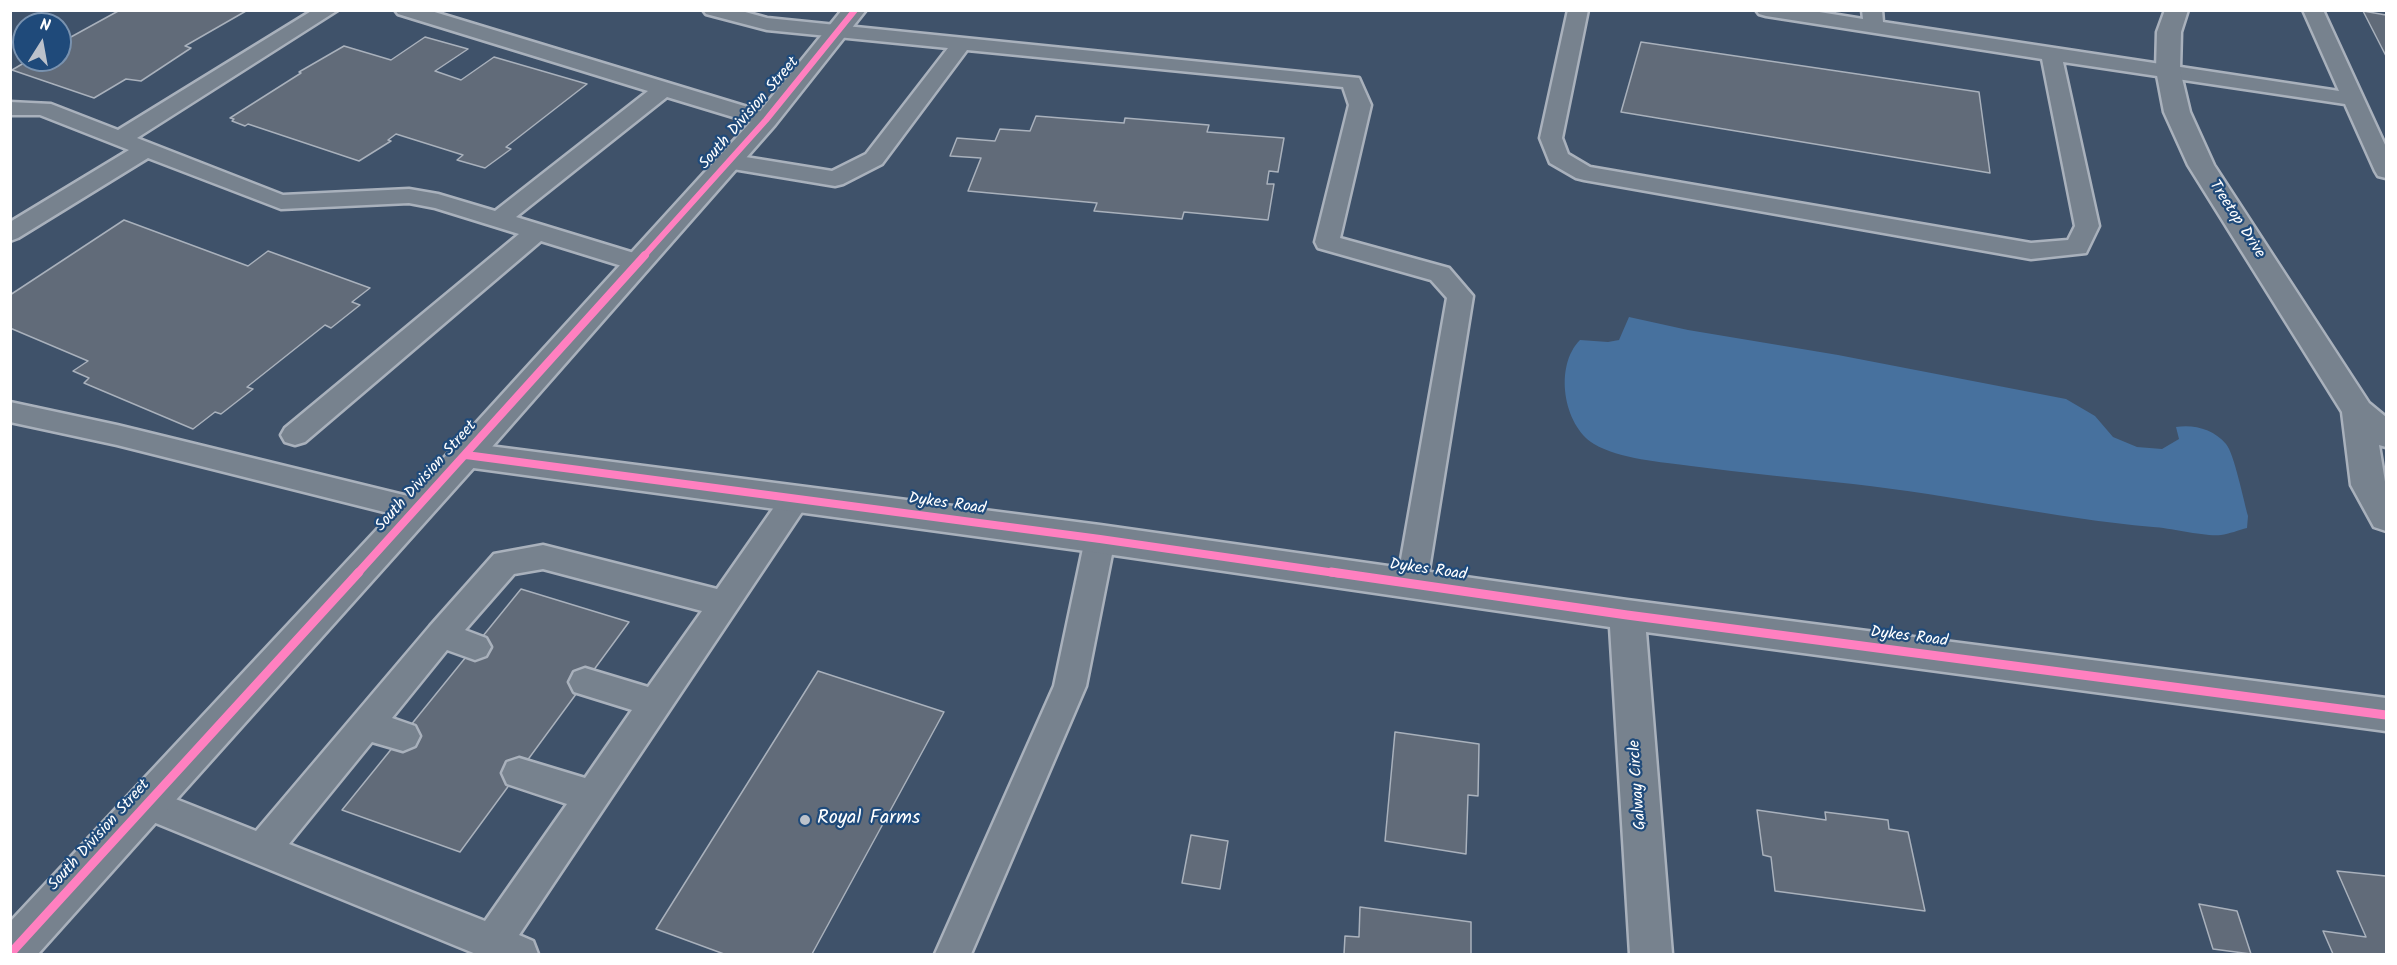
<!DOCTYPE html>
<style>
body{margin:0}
#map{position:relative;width:2397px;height:965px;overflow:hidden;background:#3f526a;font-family:Kalam,sans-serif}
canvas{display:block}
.frame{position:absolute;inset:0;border:12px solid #fff;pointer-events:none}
.north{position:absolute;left:12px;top:12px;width:60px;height:60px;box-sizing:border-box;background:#1f4a7a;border:2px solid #7992af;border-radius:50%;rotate:11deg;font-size:16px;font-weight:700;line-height:24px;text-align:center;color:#fff}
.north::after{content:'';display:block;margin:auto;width:21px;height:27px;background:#bcc2cb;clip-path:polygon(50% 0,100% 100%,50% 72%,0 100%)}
</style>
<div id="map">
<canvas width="2397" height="965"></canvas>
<div class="frame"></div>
<div class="north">N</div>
</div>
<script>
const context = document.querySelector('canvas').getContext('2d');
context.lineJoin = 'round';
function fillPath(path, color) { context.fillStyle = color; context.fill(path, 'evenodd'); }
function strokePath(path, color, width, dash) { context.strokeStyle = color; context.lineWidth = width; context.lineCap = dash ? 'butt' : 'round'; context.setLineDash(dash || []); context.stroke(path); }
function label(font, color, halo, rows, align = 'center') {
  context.font = font + ' Kalam,sans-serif'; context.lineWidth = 4.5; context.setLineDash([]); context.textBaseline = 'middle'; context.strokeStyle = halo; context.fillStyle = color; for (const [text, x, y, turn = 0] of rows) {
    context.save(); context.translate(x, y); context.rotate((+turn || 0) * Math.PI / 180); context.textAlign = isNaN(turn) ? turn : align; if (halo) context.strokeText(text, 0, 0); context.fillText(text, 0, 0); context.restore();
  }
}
fillPath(new Path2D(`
 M1629 317 1688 330 1838 355 2066 399 2095 416 2113 437 2137 447 2162 449 2179 439 2176 427C2193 424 2214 429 2226 444 2234 453 2244 502 2248 516L2247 528C2239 530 2229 534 2221 535 2206 537 2171 528 2153 527 2052 518 1953 495 1853 484 1799 478 1745 473 1691 466 1662 462 1619 459 1594 444 1563 425 1554 366 1580 340L1608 342 1619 340Z`), '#47719e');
const building = new Path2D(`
 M120 10H245L246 11 185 46 191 48 141 81 126 79 94 98 12 70 29 60H60V43Z
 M2363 11 2386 15V56Z
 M425 37 468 49 435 71 461 80 494 57 587 84 506 147 511 149 485 168 457 160 463 155 396 134 388 140 391 141 359 161 248 124 245 126 232 121 234 119 230 118 301 73 299 72 344 46 391 60Z
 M1641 42 1979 92 1990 173 1621 112Z
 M1036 116 1124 123 1125 118 1209 125 1207 132 1284 138 1278 172 1269 171 1267 184H1274L1268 220 1184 212 1182 219 1094 211 1097 203 968 191 981 158 950 156 957 138 995 141 1000 129 1030 131Z
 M124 220 248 266 268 251 370 288 352 302 360 305 331 328 325 325 247 387 253 389 221 414 215 412 193 429 84 383 89 378 73 371 88 361 10 328V295Z
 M521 589 629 622 460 852 342 810Z
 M818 671 944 712 812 954H724L656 929Z
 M1395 732 1479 744 1478 796 1468 795 1466 854 1385 841Z
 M1757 810 1826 820 1825 812 1888 820 1889 829 1908 832 1925 911 1775 891 1771 857 1763 855Z
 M1191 835 1228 841 1220 889 1182 883Z
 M2337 871 2386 876V954H2333L2323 931 2366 937Z
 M2199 904 2237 911 2251 954 2213 949Z
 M1360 907 1471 922V954H1344L1345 936 1359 937Z`);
fillPath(building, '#616b79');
strokePath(building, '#a9b1bc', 1.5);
const lane = new Path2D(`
 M313 10H338L137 138 283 195 409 189 438 194 495 211 648 91 398 14 395 10H428L774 115 777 120 774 125 766 127 667 97 516 217 647 257 650 263 647 269 638 271 541 241 305 442 295 445 285 442 281 435 285 428 519 234 435 208 409 203 281 209 148 158 18 238 10 241V222L129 150 40 115H10V102L51 104 118 130Z
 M703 10H738L767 18 1359 78 1371 105 1340 238 1449 268 1473 296 1427 582 1423 591 1412 594 1401 591 1397 582 1447 298 1431 280 1318 248 1315 242 1349 105 1343 87 967 50 882 164 843 184 835 186 727 168 719 166 716 161 719 156 727 154 832 171 866 154 948 48 767 30 706 14Z
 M1568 10H1588L1562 138 1568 154 1590 167 2031 243 2068 240 2075 226 2042 59 1766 16 1759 14 1756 10H1807L1863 19 1862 10H1882L1883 22 2339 91 2303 10H2323L2386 147V178L2378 176 2375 171 2345 104 2063 62 2099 226 2086 253 2031 259 1584 180 1576 178 1550 163 1540 138Z
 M10 402 117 425 416 498 426 501 430 509 426 517 416 520 117 445 10 422Z
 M796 487 806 490 810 498 806 506 519 935 533 941 538 954H476L136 815 131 804 136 793 148 788 256 831 430 626 494 554 543 545 717 589 786 490ZM543 569 702 611 648 687 585 668 574 672 569 682 574 692 632 710 585 778 519 758 507 762 502 773 507 784 567 804 485 921 289 844 372 742 403 751 415 746 420 736 415 726 392 718 447 650 475 660 486 656 491 647 486 638 465 630 514 574Z
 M1100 527 1110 531 1115 539 1086 686 971 954H935L1054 686 1085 539 1090 531Z`);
const street = new Path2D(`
 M2165 10H2188L2181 32 2180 70 2190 112 2214 165 2369 403 2386 417V447L2379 445 2386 488V531L2374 527 2351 485 2342 412 2188 165 2164 112 2156 70 2157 32Z
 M466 443 1100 525 1627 600 2386 698V731L1646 632 1672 954H1630L1610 627 1100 553 466 467 455 464 450 455 455 446Z`);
const secondary = new Path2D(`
 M842 10H866L775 125 477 464 38 954H10V922L455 446 757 115Z`);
strokePath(lane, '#a9b1bc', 5);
strokePath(street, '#a9b1bc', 5);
strokePath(secondary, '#a9b1bc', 5);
fillPath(lane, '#77828e');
fillPath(street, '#77828e');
fillPath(secondary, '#77828e');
strokePath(new Path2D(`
 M643 257 766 120 855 10`), '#ff80c0', 6);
strokePath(new Path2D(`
 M466 455 1100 539 1342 574
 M357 574 645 255`), '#ff80c0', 8);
strokePath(new Path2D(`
 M1331 572 1627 615 2386 715
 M10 954 359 572`), '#ff80c0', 9);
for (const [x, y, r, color] of [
 [805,820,6,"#bcc2cb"]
]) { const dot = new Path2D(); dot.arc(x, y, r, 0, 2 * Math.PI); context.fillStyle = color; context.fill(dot); strokePath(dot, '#1f4a7a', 2); }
label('16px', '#fff', '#1f4a7a', [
 ["South Division Street",750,114,-49],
 ["Treetop Drive",2236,220,57],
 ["South Division Street",427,477,-48],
 ["Dykes Road",947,505,8],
 ["Dykes Road",1428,571,8],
 ["Dykes Road",1909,638,7],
 ["Galway Circle",1639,785,-94],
 ["South Division Street",100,836,-48]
]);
label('20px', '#fff', '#1f4a7a', [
 ["Royal Farms",817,820]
], 'left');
</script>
